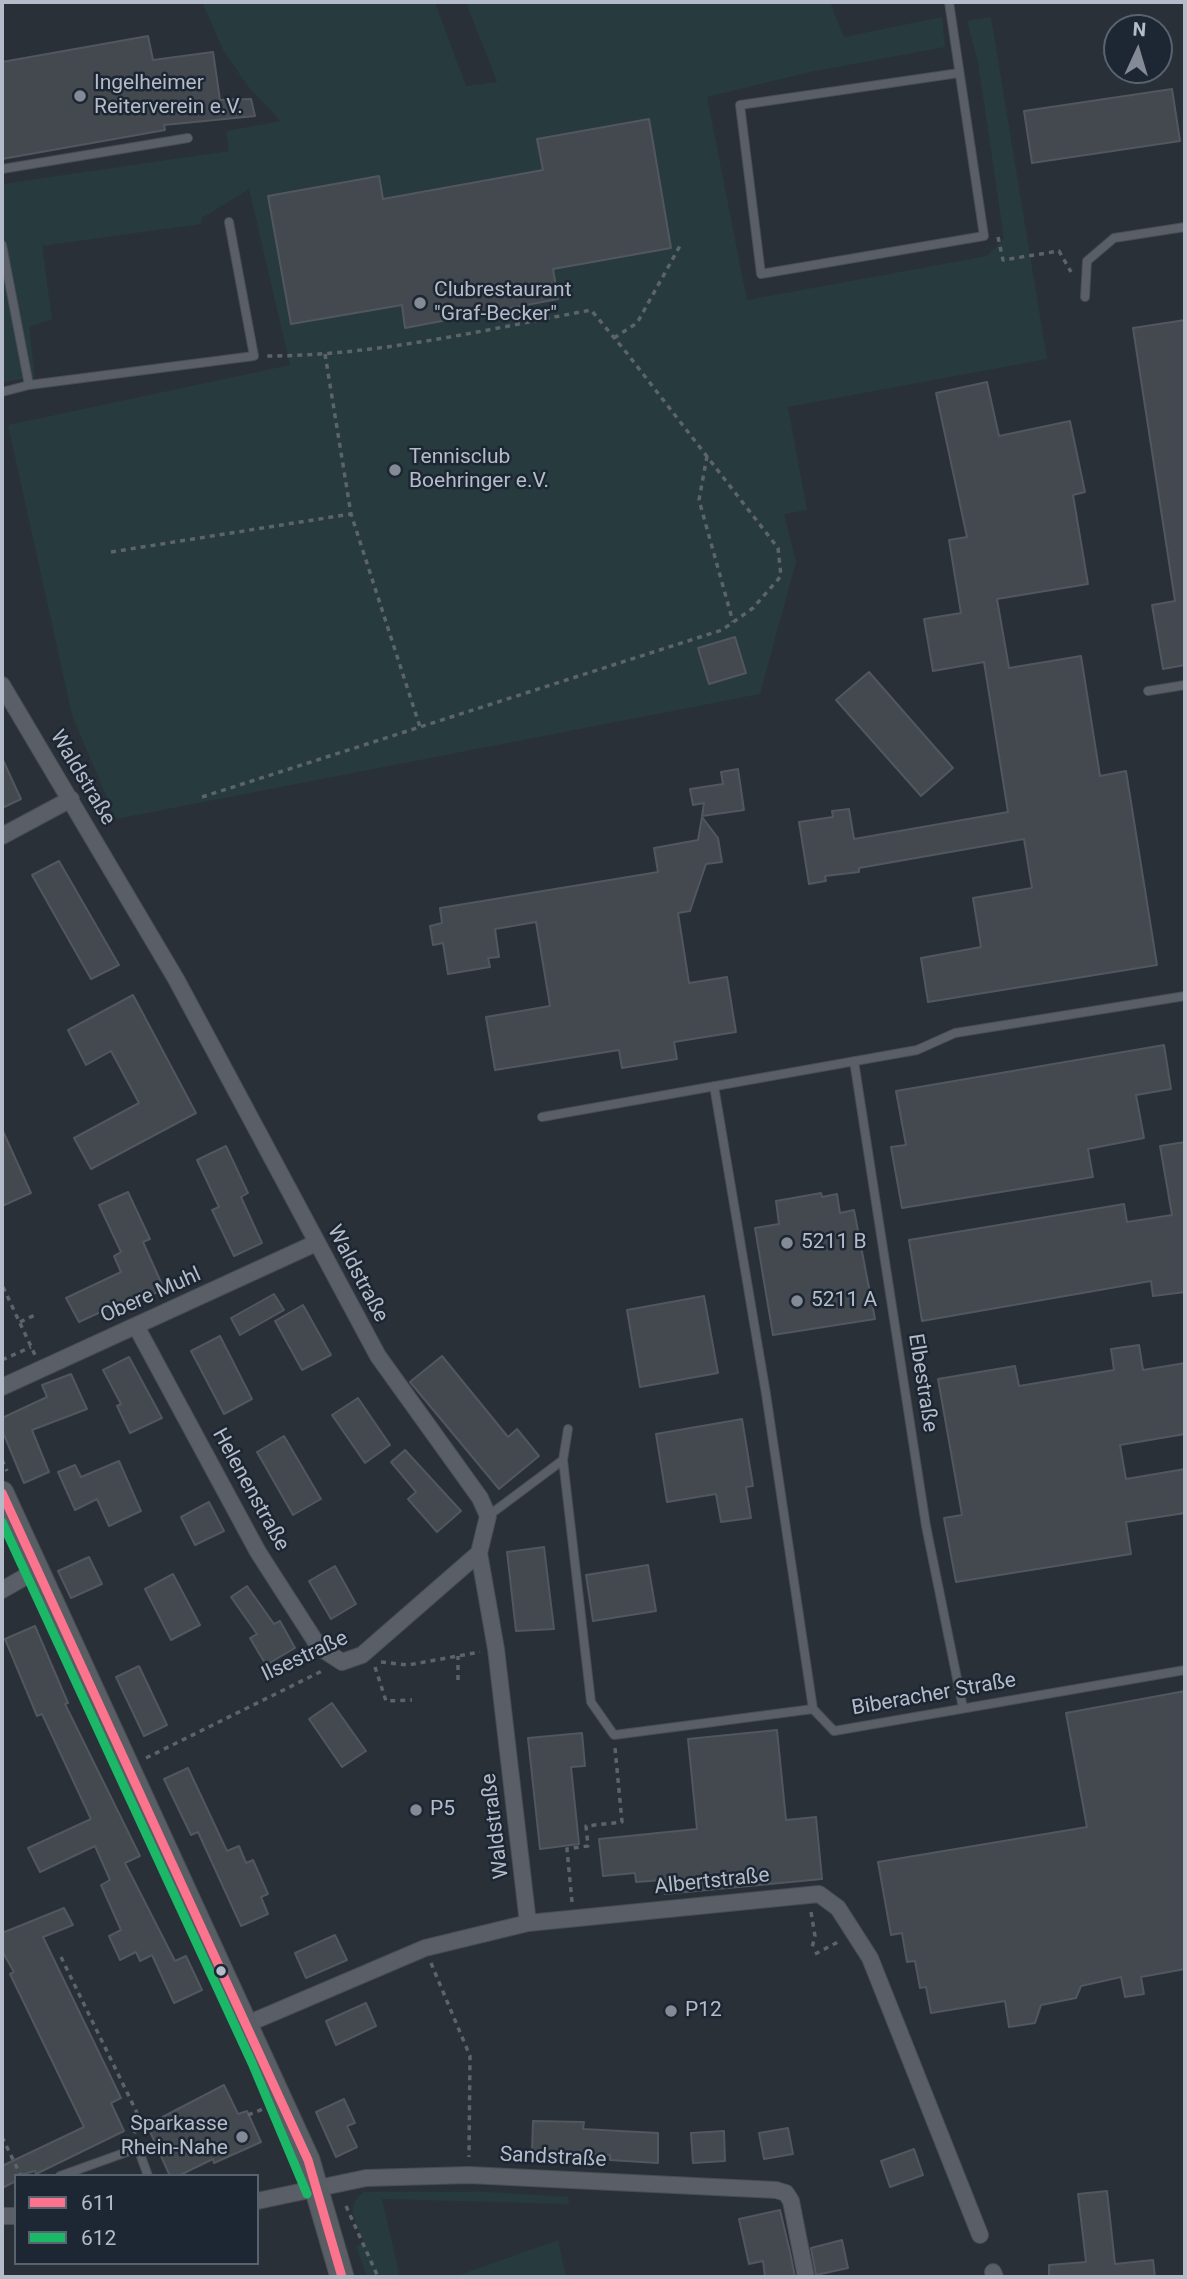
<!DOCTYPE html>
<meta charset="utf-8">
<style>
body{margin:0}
#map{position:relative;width:1187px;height:2279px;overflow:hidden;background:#2a3038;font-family:Roboto,sans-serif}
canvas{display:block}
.frame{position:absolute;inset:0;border:4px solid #b4bcc9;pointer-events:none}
.legend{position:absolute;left:14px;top:2174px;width:245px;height:91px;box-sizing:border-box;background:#1d2633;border:2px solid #59626f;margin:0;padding:9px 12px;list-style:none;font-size:21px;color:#b4bcc9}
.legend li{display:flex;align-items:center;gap:14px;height:35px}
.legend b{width:35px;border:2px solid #59626f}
.north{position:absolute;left:1103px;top:14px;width:70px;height:70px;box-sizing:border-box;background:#1d2633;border:2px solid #59626f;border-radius:50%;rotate:4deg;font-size:19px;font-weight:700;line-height:28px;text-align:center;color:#b4bcc9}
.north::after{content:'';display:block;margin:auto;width:24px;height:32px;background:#848b96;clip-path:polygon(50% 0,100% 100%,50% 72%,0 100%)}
</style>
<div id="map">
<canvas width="1187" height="2279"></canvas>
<div class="frame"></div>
<ul class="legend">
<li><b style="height:9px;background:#fc738d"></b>611</li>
<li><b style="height:9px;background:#1ab867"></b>612</li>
</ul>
<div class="north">N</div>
</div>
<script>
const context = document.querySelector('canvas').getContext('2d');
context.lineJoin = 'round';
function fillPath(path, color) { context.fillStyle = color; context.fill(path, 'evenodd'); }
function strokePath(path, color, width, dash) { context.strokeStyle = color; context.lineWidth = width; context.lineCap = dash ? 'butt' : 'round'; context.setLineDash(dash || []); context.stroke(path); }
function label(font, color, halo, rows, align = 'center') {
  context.font = font + ' Roboto,sans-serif'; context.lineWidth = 5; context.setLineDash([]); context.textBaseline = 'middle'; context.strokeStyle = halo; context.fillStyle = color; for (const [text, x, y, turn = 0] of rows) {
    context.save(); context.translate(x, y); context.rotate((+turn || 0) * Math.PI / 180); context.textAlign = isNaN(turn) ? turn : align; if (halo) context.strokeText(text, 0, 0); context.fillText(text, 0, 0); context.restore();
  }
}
fillPath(new Path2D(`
 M202 2H435L466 86 497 82 466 2H830L844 37 942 17 945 47 810 72 707 97 747 300 987 256 1004 239 978 62 967 21 991 17 1047 359 788 407 807 510 784 514 796 562 760 694 116 819 72 715 8 425 290 365 249 189 202 218 201 224 42 246 52 319 29 327 35 377 2 382V184L229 151 226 131 281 121 250 89 223 50Z
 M364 2192H488L568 2197 569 2204 382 2199 400 2277H367L356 2246 364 2242C357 2224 343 2205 364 2192Z
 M558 2240 566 2277H454Z`), '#273a3e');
const building = new Path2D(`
 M148 36 153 60 213 52 220 100 251 99 255 116 164 125 165 130 2 159V62Z
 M1172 89 1180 141 1032 163 1024 111Z
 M649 119 671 248 553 269 558 299 405 328 402 305 291 324 268 196 379 176 383 199 543 170 537 139Z
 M1185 320V665L1163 669 1152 605 1175 601 1133 328Z
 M987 382 999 436 1070 421 1085 492 1073 495 1088 584 997 599 1009 668 1081 656 1100 776 1126 771 1157 965 928 1002 921 958 981 947 973 898 1032 888 1024 839 859 868V872L825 876 826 881 809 884 799 822 833 817 832 811 849 809 854 839 1008 812 984 662 933 671 924 619 961 613 949 540 967 537 936 393Z
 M735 637 746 673 709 684 698 648Z
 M869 672 953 768 921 796 836 700Z
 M2 758 21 799 2 808Z
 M738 769 744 810 702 816 704 803 693 805 690 789 723 784 721 772Z
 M702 817 718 838 722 862 706 864 690 911 678 913 689 983 727 977 736 1032 674 1042 677 1059 622 1068 619 1050 495 1070 486 1017 550 1006 536 922 495 929 499 957 488 958 490 967 448 974 443 943 433 945 430 926 442 923 440 908 658 872 654 848 698 840Z
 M59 861 119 965 91 979 32 875Z
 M133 995 196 1113 91 1169 74 1138 139 1103 111 1051 86 1065 68 1030Z
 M1164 1045 1171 1089 1136 1095 1144 1138 1088 1149 1093 1177 902 1208 891 1147 906 1145 896 1091Z
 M2 1129 31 1193 2 1206Z
 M1185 1142V1292L1153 1296 1151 1281 922 1321 909 1240 1124 1204 1127 1222 1172 1215 1160 1146Z
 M226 1146 248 1193 241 1197 262 1243 234 1256 212 1210 219 1207 197 1160Z
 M128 1192 150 1239 143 1242 164 1289 136 1302 133 1297 79 1322 66 1298 121 1272 114 1256 121 1252 99 1205Z
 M821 1193 822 1197 837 1194 840 1213 854 1210 875 1319 773 1335 755 1228 779 1224 776 1201Z
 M274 1294 284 1310 240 1335 231 1318Z
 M704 1296 718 1373 640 1387 627 1310Z
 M303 1305 331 1355 302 1370 275 1321Z
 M220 1336 252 1399 224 1414 191 1351Z
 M1139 1345 1143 1370 1185 1363V1434L1120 1445 1126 1479 1185 1469V1513L1126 1522 1131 1554 956 1582 944 1518 962 1515 938 1379 1015 1366 1019 1386 1114 1370 1111 1349Z
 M442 1356 508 1437 517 1429 539 1456 499 1489 410 1382Z
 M129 1357 162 1418 130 1433 117 1406 121 1404 103 1370Z
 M71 1374 87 1409 32 1430 49 1472 24 1483 2 1430V1418L47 1397 42 1385Z
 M358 1398 390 1445 365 1463 332 1415Z
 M742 1419 753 1486 746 1487 751 1518 721 1522 716 1494 667 1502 656 1434Z
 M284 1436 321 1499 293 1515 257 1452Z
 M405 1450 461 1511 437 1532 408 1499 416 1492 391 1462Z
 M119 1461 141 1511 109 1526 97 1499 75 1510 58 1472 75 1465 81 1477Z
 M209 1502 224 1531 195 1545 181 1517Z
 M544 1547 554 1629 516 1631 507 1552Z
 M89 1557 102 1584 71 1598 58 1571Z
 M648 1565 656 1611 593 1621 586 1575Z
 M335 1566 356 1604 331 1619 309 1581Z
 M173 1574 200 1625 171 1640 145 1589Z
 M247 1586 274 1624 280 1621 295 1648 266 1665 250 1638 257 1634 231 1597Z
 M35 1626 68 1703 65 1704 140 1856 125 1863 175 1961 186 1956 202 1990 174 2003 152 1955 140 1961 136 1952 120 1960 109 1936 121 1930 101 1885 110 1880 95 1846 40 1872 28 1848 91 1819 42 1714 37 1716 5 1639Z
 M139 1666 167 1725 144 1736 116 1677Z
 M1185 1691V1969L1141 1977 1144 1994 1125 1997 1121 1977 1081 1986 1076 1998 1041 2005 1035 2023 1009 2027 1005 2001 931 2013 926 1987 920 1988 915 1961 907 1962 902 1933 891 1935 878 1862 1087 1827 1066 1713Z
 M332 1703 366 1751 342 1767 309 1719Z
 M777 1730 786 1820 816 1817 822 1879 665 1894 663 1880 636 1882 635 1873 603 1876 599 1839 697 1829 688 1739Z
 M582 1733 585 1766 571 1767 579 1844 540 1849 528 1738Z
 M188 1768 227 1851 239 1846 246 1863 253 1860 268 1894 261 1897 268 1914 241 1926 198 1832 191 1835 164 1779Z
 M64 1908 73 1925 43 1937 121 2098 111 2103 124 2131 36 2174 35 2171 16 2176V2181L2 2188V2166L84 2127 10 1974 14 1972 2 1951V1933Z
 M335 1935 347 1960 306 1978 295 1953Z
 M366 2003 376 2026 336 2045 326 2021Z
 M224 2085 238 2114 247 2111 261 2142 214 2163 213 2159 178 2176H170L147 2125Z
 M344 2099 355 2123 347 2126 357 2147 336 2157 316 2112Z
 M533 2121 584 2122 583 2129 658 2133V2163L610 2160V2155L532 2153Z
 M788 2128 793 2154 764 2159 759 2133Z
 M724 2131 725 2161 693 2163 691 2133Z
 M914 2149 923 2175 890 2187 881 2161Z
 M1107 2191 1115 2264 1153 2260 1155 2277H1049V2265L1086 2262 1078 2194Z
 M780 2210 790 2252 795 2277H765L763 2261 749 2264 739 2219Z
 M842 2240 848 2268 816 2275 811 2248Z`);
fillPath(building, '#444950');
strokePath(building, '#52575f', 2);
const lane = new Path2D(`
 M949 2 984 236 761 274 740 105 959 73
 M2 169 188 138
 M2 245 29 385
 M1085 297 1087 261 1114 238 1185 227
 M2 392 29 385 254 356 229 222
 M1148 691 1185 685
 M854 1061 926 1526 963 1708
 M714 1086 766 1394 813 1709
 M542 1117 917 1050 955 1033 1185 996
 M568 1429 563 1460 591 1702 614 1735 813 1709 834 1731 1185 1670
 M488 1516 563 1460
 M60 2176 138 2148 148 2176`);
const street = new Path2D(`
 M2 685 176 979 378 1356 480 1498 488 1516 479 1553 496 1649 528 1923
 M2 836 71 799
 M136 1326 258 1552 319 1647 342 1662 362 1655 479 1553
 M2 1387 316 1243
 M2 1590 37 1570
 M247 2024 425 1948 528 1923 819 1894 838 1908 870 1958 980 2235
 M257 2201 366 2178 469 2175 776 2190 786 2193 791 2201 806 2277
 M2 2216H16
 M993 2272 995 2277`);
const secondary = new Path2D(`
 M2 1493 308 2160 342 2277`);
strokePath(lane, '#484c53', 10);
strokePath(street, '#484c53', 18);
strokePath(secondary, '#484c53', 25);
strokePath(new Path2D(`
 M998 237 1003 260 1059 251 1071 272
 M614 338 637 323 681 244
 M325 354 351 514 420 727
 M707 456 699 500 733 622
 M111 552 351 514
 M202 797 722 630 753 608 781 576 778 548 626 352 591 310C485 330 374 356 266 356
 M3 1287 35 1355
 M20 1322 35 1315
 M2 1360 31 1347
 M2 1460 7 1471
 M381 1662 408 1665 480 1652
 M375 1667 386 1701 412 1700
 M458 1680V1656
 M146 1758 324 1670
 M572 1902 567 1849 588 1846 586 1826 622 1822 615 1748
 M811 1912 815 1936 812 1948
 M815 1954 838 1942
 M61 1957 139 2117 134 2135
 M431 1963 470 2056 469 2157
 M248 2115 263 2109
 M2 2137 21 2176
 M346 2206 378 2277`), '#5d636a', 3.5, [5, 5]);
strokePath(lane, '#5a5e66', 8);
strokePath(street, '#5a5e66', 16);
strokePath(secondary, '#595d64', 23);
strokePath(new Path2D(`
 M2 1493 308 2160 342 2277`), '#fc738d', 9);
strokePath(new Path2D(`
 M2 1522 252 2063 307 2194`), '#1ab867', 9);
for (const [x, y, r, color] of [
 [80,96,7,"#848b96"],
 [420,303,7,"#848b96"],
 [395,470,7,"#848b96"],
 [787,1243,7,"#848b96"],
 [797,1301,7,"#848b96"],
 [416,1810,7,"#848b96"],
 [221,1971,6,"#b4bcc9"],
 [671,2011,7,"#848b96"],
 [242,2137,7,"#848b96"]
]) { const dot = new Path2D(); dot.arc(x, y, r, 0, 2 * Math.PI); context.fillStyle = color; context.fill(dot); strokePath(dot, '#1d2633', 2.5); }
label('21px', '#b4bcc9', '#1d2633', [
 ["Ingelheimer",94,84],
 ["Reiterverein e.V.",94,108],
 ["Clubrestaurant",434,291],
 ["\"Graf-Becker\"",434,315],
 ["Tennisclub",409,458],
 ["Boehringer e.V.",409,482],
 ["5211 B",801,1243],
 ["5211 A",811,1301],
 ["P5",430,1810],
 ["P12",685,2011],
 ["Sparkasse",228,2125,"right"],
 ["Rhein-Nahe",228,2149,"right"]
], 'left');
label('21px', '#b4bcc9', '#1d2633', [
 ["Waldstraße",82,778,59],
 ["Waldstraße",357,1274,62],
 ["Obere Muhl",151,1296,-24],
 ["Elbestraße",922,1383,81],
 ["Helenenstraße",250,1490,61],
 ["Ilsestraße",305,1657,-25],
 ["Biberacher Straße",934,1695,-10],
 ["Waldstraße",496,1826,-97],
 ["Albertstraße",712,1882,-6],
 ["Sandstraße",553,2158,3]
]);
</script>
